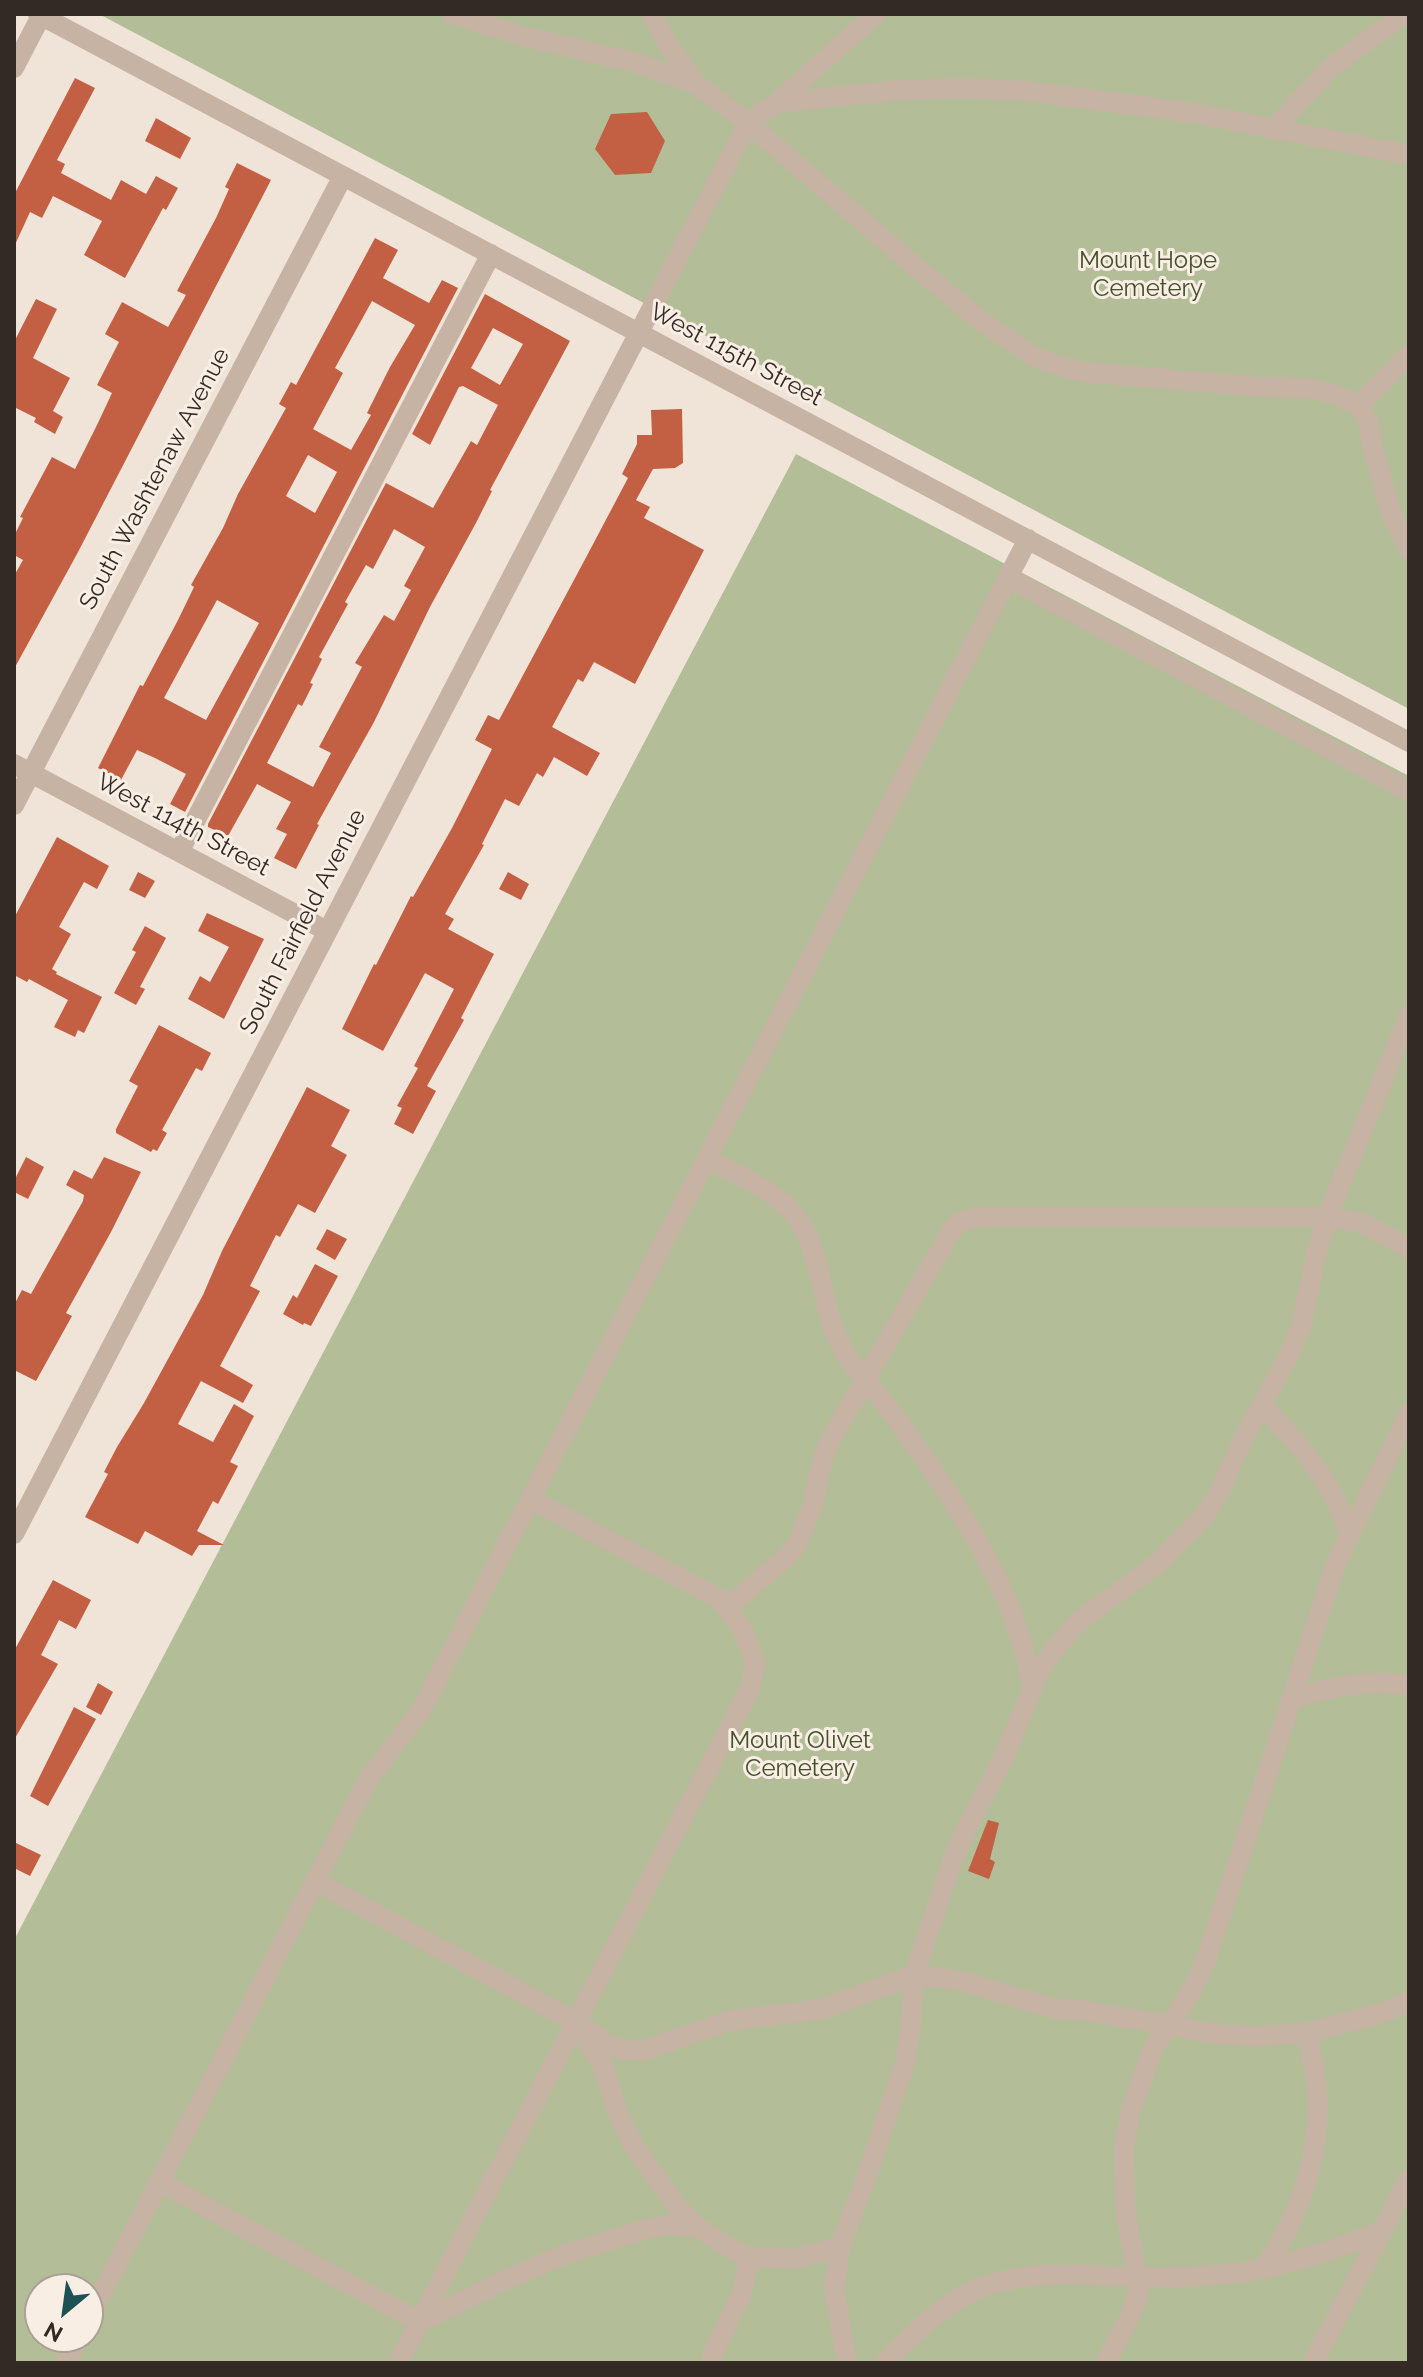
<!DOCTYPE html>
<style>
body{margin:0}
#map{position:relative;width:1423px;height:2377px;overflow:hidden;background:#f0e4d8;font-family:Raleway,sans-serif}
canvas{display:block}
.frame{position:absolute;inset:0;border:16px solid #332a26;pointer-events:none}
.north{position:absolute;left:24px;top:2273px;width:80px;height:80px;box-sizing:border-box;background:#f8eee4;border:2px solid #a9a098;border-radius:50%;rotate:209deg;font-size:22px;font-weight:700;line-height:32px;text-align:center;color:#332a26}
.north::after{content:'';display:block;margin:auto;width:28px;height:36px;background:#1d5153;clip-path:polygon(50% 0,100% 100%,50% 72%,0 100%)}
</style>
<div id="map">
<canvas width="1423" height="2377"></canvas>
<div class="frame"></div>
<div class="north">N</div>
</div>
<script>
const context = document.querySelector('canvas').getContext('2d');
context.lineJoin = 'round';
function fillPath(path, color) { context.fillStyle = color; context.fill(path, 'evenodd'); }
function strokePath(path, color, width, dash) { context.strokeStyle = color; context.lineWidth = width; context.lineCap = dash ? 'butt' : 'round'; context.setLineDash(dash || []); context.stroke(path); }
function label(font, color, halo, rows, align = 'center') {
  context.font = font + ' Raleway,sans-serif'; context.lineWidth = 6; context.setLineDash([]); context.textBaseline = 'middle'; context.strokeStyle = halo; context.fillStyle = color; for (const [text, x, y, turn = 0] of rows) {
    context.save(); context.translate(x, y); context.rotate((+turn || 0) * Math.PI / 180); context.textAlign = isNaN(turn) ? turn : align; if (halo) context.strokeText(text, 0, 0); context.fillText(text, 0, 0); context.restore();
  }
}
fillPath(new Path2D(`
 M99 14H1409V709Z
 M796 454 1409 776V2363H14V1940ZM40 2289H88V2337H40Z`), '#b3be98');
fillPath(new Path2D(`
 M75 78 95 88 57 160 65 164 61 173 111 200 121 180 146 194 156 176 178 188 166 210 163 208 125 278 84 255 102 221 53 196 42 218 30 212 14 247V195Z
 M647 112 665 141 651 173 615 175 595 149 611 114Z
 M156 118 191 138 180 159 145 141Z
 M237 163 271 180 77 554 14 669V576L23 560 14 555V536L23 518 20 517 52 457 75 469 97 425 112 393 97 385 119 342 105 334 122 302 168 327 186 295 177 291 216 218 229 189 225 187Z
 M375 238 398 250 383 278 429 303 442 280 458 288 185 812 170 804 186 774 155 758 137 750 121 780 98 768 140 685 143 686 178 620 194 587 191 585 223 528 238 494 286 408 279 404 291 382 296 385ZM372 301 415 325 390 367 367 413 371 415 351 450 313 429 343 373 335 368ZM308 455 337 472 315 513 286 496ZM217 600 259 623 206 720 164 698Z
 M485 294 570 341 490 490 492 491 477 521 430 607 374 722 317 824 319 825 296 869 274 858 287 834 276 829 291 802 257 784 228 836 208 827V824L386 483 433 508 471 441 477 445 498 405 463 386 459 387 430 445 412 434ZM493 328 523 344 500 385 471 368ZM394 529 425 547 404 586 411 590 394 621 384 615 355 663 362 667 319 747 331 753 313 787 267 763 298 704 302 706 313 684 310 683 322 659 319 657 348 604 345 602 366 565 373 569Z
 M36 299 57 309 33 358 70 378 53 411 63 417 55 434 34 422 36 418 14 407V342Z
 M682 409 683 463 675 468 653 469 636 500 650 507 644 518 704 550 635 684 594 662 583 682 578 679 552 727 600 753 587 776 554 757 543 777 537 773 519 806 505 799 482 844 484 845 445 914 454 919 448 929 494 954 461 1018 464 1020 427 1086 436 1091 413 1134 394 1124 402 1108 397 1106 418 1068 414 1066 454 989 425 973 383 1051 342 1029 374 964 376 965 411 896 413 897 452 828 492 749 475 740 488 715 499 720 582 565 628 478 622 474 637 444V435H652L651 410Z
 M57 837 109 866 97 889 84 882 59 927 71 934 52 969 57 972 56 974 102 997 84 1033 78 1030 75 1037 54 1027 68 1000 29 979 27 982 14 975V918Z
 M138 872 155 881 145 898 129 890Z
 M508 872 529 884 521 900 499 889Z
 M207 913 264 939 224 1019 188 999 200 976 210 982 229 947 198 931Z
 M145 926 166 938 140 987 145 989 136 1005 114 993 136 952 132 950Z
 M159 1025 211 1053 202 1071 196 1068 162 1130 167 1133 157 1151 153 1149 151 1152 116 1133V1129L138 1086 129 1081Z
 M307 1087 350 1110 331 1146 347 1155 315 1213 298 1204 280 1237 276 1235 250 1286 260 1291 220 1366 253 1385 243 1403 201 1381 178 1424 213 1442 234 1404 254 1416 230 1462 238 1466 218 1504 213 1501 197 1531 224 1545H199L192 1556 145 1531 138 1544 85 1517 108 1474 104 1472 117 1447 144 1403 203 1295 222 1251Z
 M26 1157 44 1167 28 1199 14 1192V1181Z
 M104 1157 141 1172 111 1232 66 1313 72 1316 36 1381 14 1370V1305L22 1290 31 1294 83 1201 84 1195 66 1185 74 1170 92 1179Z
 M327 1229 347 1239 335 1260 316 1249Z
 M315 1264 338 1276 311 1326 304 1323 303 1325 283 1314 293 1295 297 1298Z
 M53 1580 91 1600 76 1629 59 1620 41 1655 58 1664 14 1740V1651Z
 M98 1683 113 1692 101 1715 86 1707Z
 M74 1707 96 1719 48 1806 30 1796Z
 M988 1820 999 1823 990 1859 995 1862 989 1879 968 1871Z
 M14 1842 41 1855 30 1876 14 1868Z`), '#c35f43');
strokePath(new Path2D(`
 M38 14 1409 742
 M452 14 522 36 633 62 696 84
 M652 14 667 43 696 84 748 123 916 267 984 323 1035 357 1061 367 1085 372 1259 387 1308 388 1335 394 1358 406 1368 422 1373 450 1391 513 1409 549
 M14 68 41 16
 M776 103 900 90 963 88 1027 91 1193 113 1409 155
 M1273 130 1330 68 1404 14
 M1358 406 1409 355
 M1008 578 1409 791
 M14 764 327 931
 M14 805 343 176
 M179 852 491 254
 M707 1159C735 1174 773 1189 794 1214 820 1243 821 1304 838 1340 852 1369 878 1392 896 1418 953 1498 1018 1590 1032 1688
 M1263 1407C1300 1444 1333 1482 1349 1533
 M14 1534 748 123 776 103 876 14
 M728 1607 783 1560 797 1544 813 1504 823 1457 835 1432 953 1228 960 1221 981 1217H1327L1362 1223 1409 1248
 M1291 1699C1332 1686 1367 1680 1409 1685
 M315 1881 576 2022 604 2068 618 2114 635 2148 680 2210 699 2228 724 2245 749 2257 794 2259 840 2247
 M576 2022 609 2045 624 2050 642 2051 728 2021 822 2009 914 1975 958 1980 1053 2008 1088 2011 1223 2035 1261 2036 1306 2033 1379 2014 1409 2002
 M159 2182 420 2322 505 2280 566 2254 646 2229 671 2225 699 2228
 M1263 2269C1313 2198 1332 2116 1306 2033
 M88 2320 367 1781 421 1710 1028 539
 M66 2363 79 2337
 M398 2363 743 1702 750 1688 755 1662 742 1629 720 1599 530 1499
 M711 2363 713 2353 742 2293 749 2257
 M847 2363 834 2288 840 2247 869 2169 905 2062 911 2025 914 1975 952 1862 967 1827 1003 1759 1040 1670 1057 1646 1079 1621 1157 1564 1203 1517 1219 1493 1245 1435 1286 1361 1301 1326 1317 1251 1327 1217 1409 1015
 M884 2363C910 2337 936 2310 969 2293 1022 2267 1081 2275 1137 2277 1167 2278 1199 2277 1229 2274 1282 2268 1333 2251 1382 2231
 M1106 2363 1133 2310 1139 2288 1125 2208 1124 2145 1131 2110 1152 2051 1192 1990 1204 1965 1337 1561 1409 1413
 M1313 2363 1409 2179`), '#c7b3a4', 20);
label('24px', '#43512a', '#f8eee4', [
 ["Mount Hope",1148,261],
 ["Cemetery",1148,289],
 ["Mount Olivet",800,1741],
 ["Cemetery",800,1769]
]);
label('24px', '#332a26', '#f8eee4', [
 ["West 115th Street",736,355,28],
 ["South Washtenaw Avenue",155,479,-62],
 ["West 114th Street",183,825,28],
 ["South Fairfield Avenue",303,922,-63]
]);
</script>
